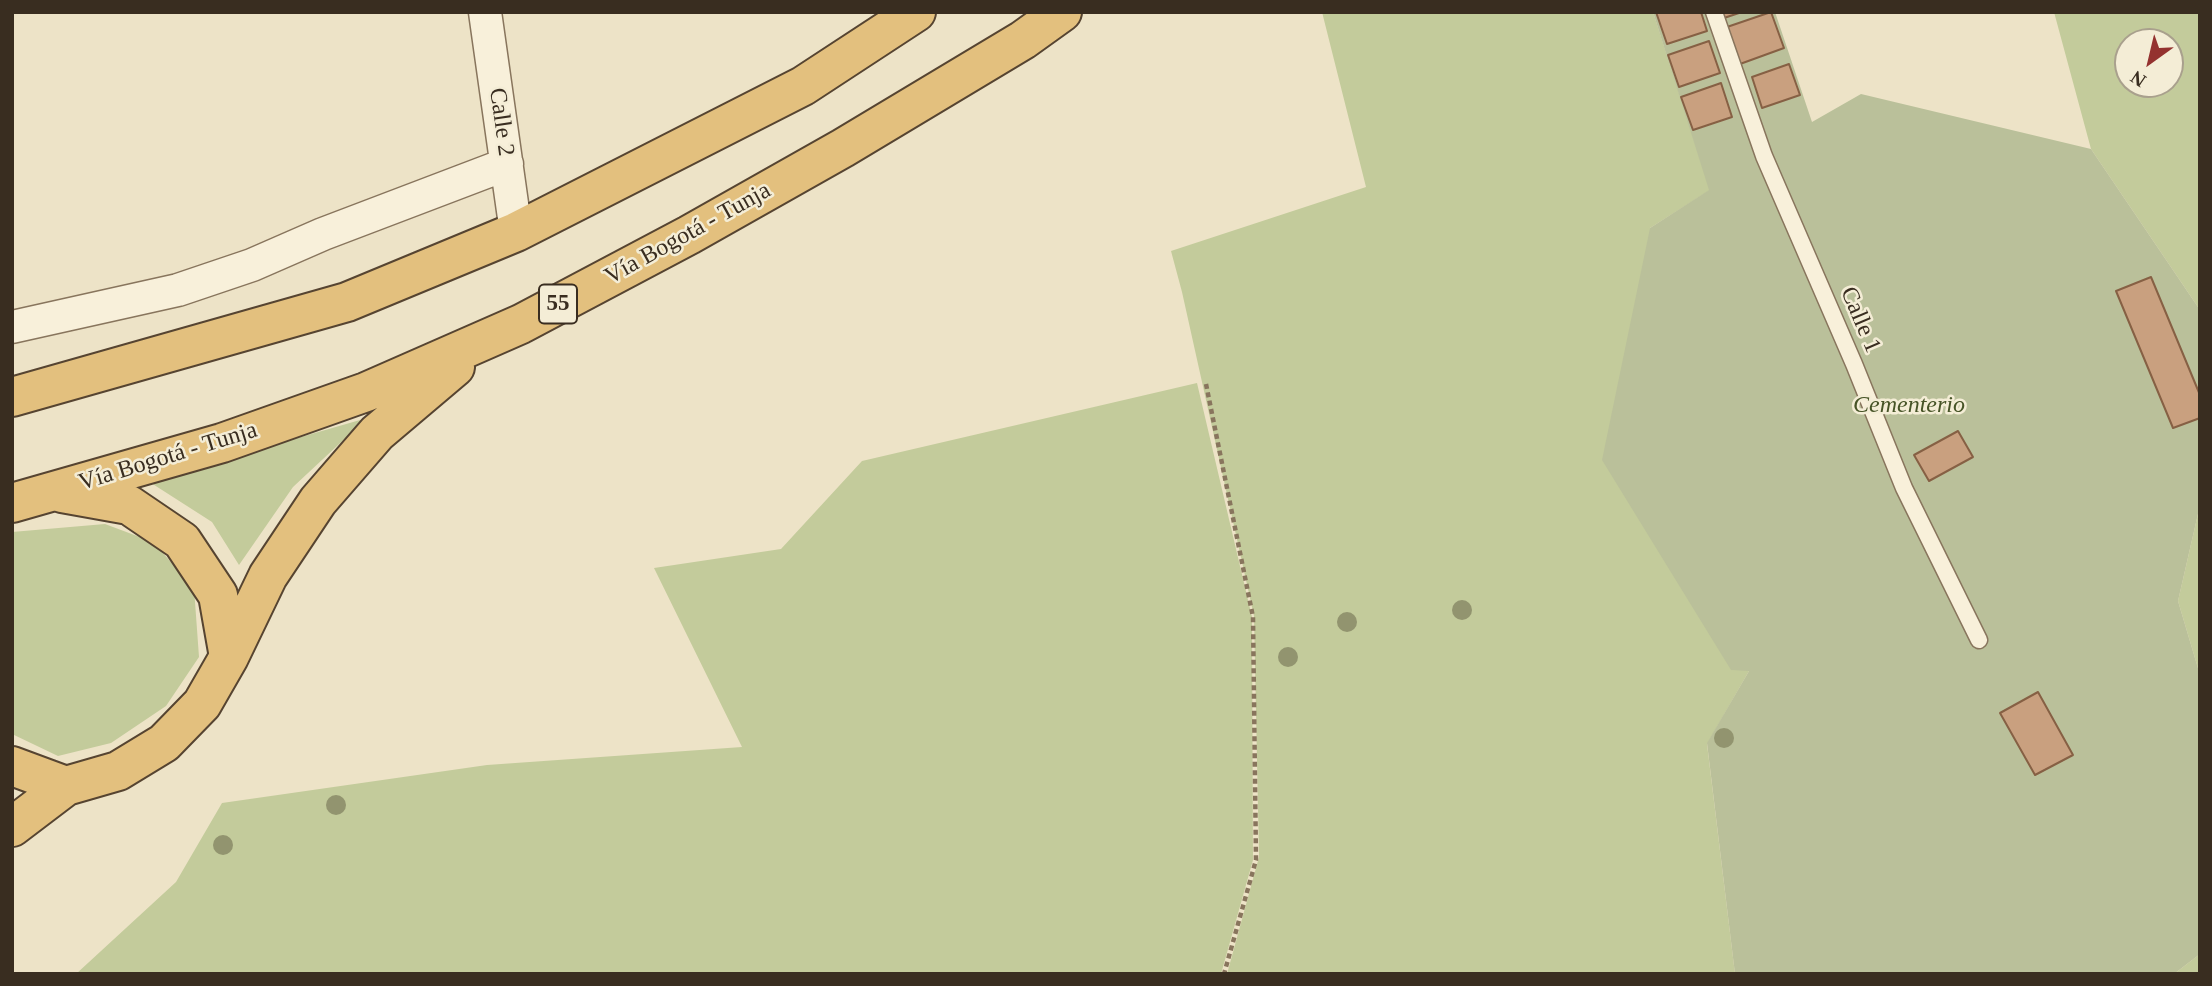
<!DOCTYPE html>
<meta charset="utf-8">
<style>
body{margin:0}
#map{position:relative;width:2212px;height:986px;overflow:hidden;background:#ede3c7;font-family:"Times New Roman",serif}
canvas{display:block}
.frame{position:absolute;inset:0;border:14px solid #392d20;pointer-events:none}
.north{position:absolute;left:2114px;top:28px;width:70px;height:70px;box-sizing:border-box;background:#f4edd6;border:2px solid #a9a08d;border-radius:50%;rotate:214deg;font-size:19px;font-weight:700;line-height:28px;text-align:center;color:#392d20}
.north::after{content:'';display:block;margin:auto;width:24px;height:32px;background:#94322f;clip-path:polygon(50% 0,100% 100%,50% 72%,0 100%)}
</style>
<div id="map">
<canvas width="2212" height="986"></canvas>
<div class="frame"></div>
<div class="north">N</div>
</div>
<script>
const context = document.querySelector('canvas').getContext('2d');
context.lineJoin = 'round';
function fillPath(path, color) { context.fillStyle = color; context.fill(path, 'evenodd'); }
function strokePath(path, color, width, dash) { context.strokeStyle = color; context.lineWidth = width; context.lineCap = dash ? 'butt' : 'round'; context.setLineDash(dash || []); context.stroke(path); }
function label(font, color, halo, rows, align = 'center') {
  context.font = font + ' "Times New Roman",serif'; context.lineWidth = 5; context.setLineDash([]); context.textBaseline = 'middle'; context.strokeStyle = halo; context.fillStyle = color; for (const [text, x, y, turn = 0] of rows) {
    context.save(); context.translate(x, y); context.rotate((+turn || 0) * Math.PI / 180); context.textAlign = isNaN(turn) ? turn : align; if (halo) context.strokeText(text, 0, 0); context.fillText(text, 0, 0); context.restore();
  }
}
fillPath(new Path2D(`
 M1322 12H1653L1710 190 1650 228 1749 671 1707 744 1735 974H1227L1259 857 1254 616 1182 292 1171 251 1366 187Z
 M2054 12H2200V310L2091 149ZM2128 42H2170V84H2128Z
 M1197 383 1252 617 1253 860 1221 974H76L176 882 222 803 487 765 742 747 654 568 781 549 862 461Z
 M367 418 293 487 239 565 212 522 148 481Z
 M2200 505V675L2178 601Z
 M105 524 153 542 194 588 199 657 166 706 111 743 58 756 12 734V532Z
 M2200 954V974H2174Z`), '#c3cb9b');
fillPath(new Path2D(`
 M1653 12H1775L1812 122 1861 94 2091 149 2200 310V505L2178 601 2200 675V954L2174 974H1735L1707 743 1749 671 1731 670 1602 460 1650 228 1709 190Z`), '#bac09a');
const building = new Path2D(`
 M1656 12H1701L1707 31 1667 44Z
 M1722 12H1742L1724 18Z
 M1771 12 1784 48 1740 64 1727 27Z
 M1709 41 1720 73 1679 87 1668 55Z
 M1789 64 1800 95 1762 108 1752 77Z
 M1721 83 1732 117 1693 130 1681 97Z
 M2151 277 2200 395V418L2173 428 2116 291Z
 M1958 431 1973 457 1929 481 1914 455Z
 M2038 692 2073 755 2035 775 2000 713Z`);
fillPath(building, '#c9a07f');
strokePath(building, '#866044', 2);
const service = new Path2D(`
 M1714 12 1764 156 1854 364 1904 488 1979 640`);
const minor = new Path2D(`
 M485 12 516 232
 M12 327 178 290 252 265 323 234 507 164`);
const trunk = new Path2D(`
 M12 397 347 302 516 232 803 86 916 12
 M62 493 129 505 182 541 218 595 229 657
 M12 503 222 443 366 392 521 324 689 235 843 148 1023 40 1062 12
 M12 766 66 786
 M12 827 66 786 118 771 164 743 202 704 229 657 268 576 318 501 377 433 455 367`);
strokePath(service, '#88755d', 19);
strokePath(minor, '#88755d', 35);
strokePath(trunk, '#564431', 42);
strokePath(new Path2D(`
 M1206 384 1253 617 1256 860 1224 974`), '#88755d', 4.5, [5, 3.5]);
strokePath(service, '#f8f0da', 16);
strokePath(minor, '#f8f0da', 32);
strokePath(trunk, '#e3c07e', 38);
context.fillStyle = '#92946f';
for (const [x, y] of [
 [1462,610],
 [1347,622],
 [1288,657],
 [1724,738],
 [336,805],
 [223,845]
]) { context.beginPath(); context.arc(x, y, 10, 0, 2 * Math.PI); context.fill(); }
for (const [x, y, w] of [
 [558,304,38]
]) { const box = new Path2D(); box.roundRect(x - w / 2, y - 19.5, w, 39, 5); context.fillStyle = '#f4edd6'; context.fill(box); strokePath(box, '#392d20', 2); }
label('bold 23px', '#392d20', null, [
 ["55",558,304]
]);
label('24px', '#392d20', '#f4edd6', [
 ["Calle 2",501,122,82],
 ["Vía Bogotá - Tunja",688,234,-29],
 ["Calle 1",1860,320,67],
 ["Vía Bogotá - Tunja",168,457,-17]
]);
label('italic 24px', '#475427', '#f4edd6', [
 ["Cementerio",1909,406]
]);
</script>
